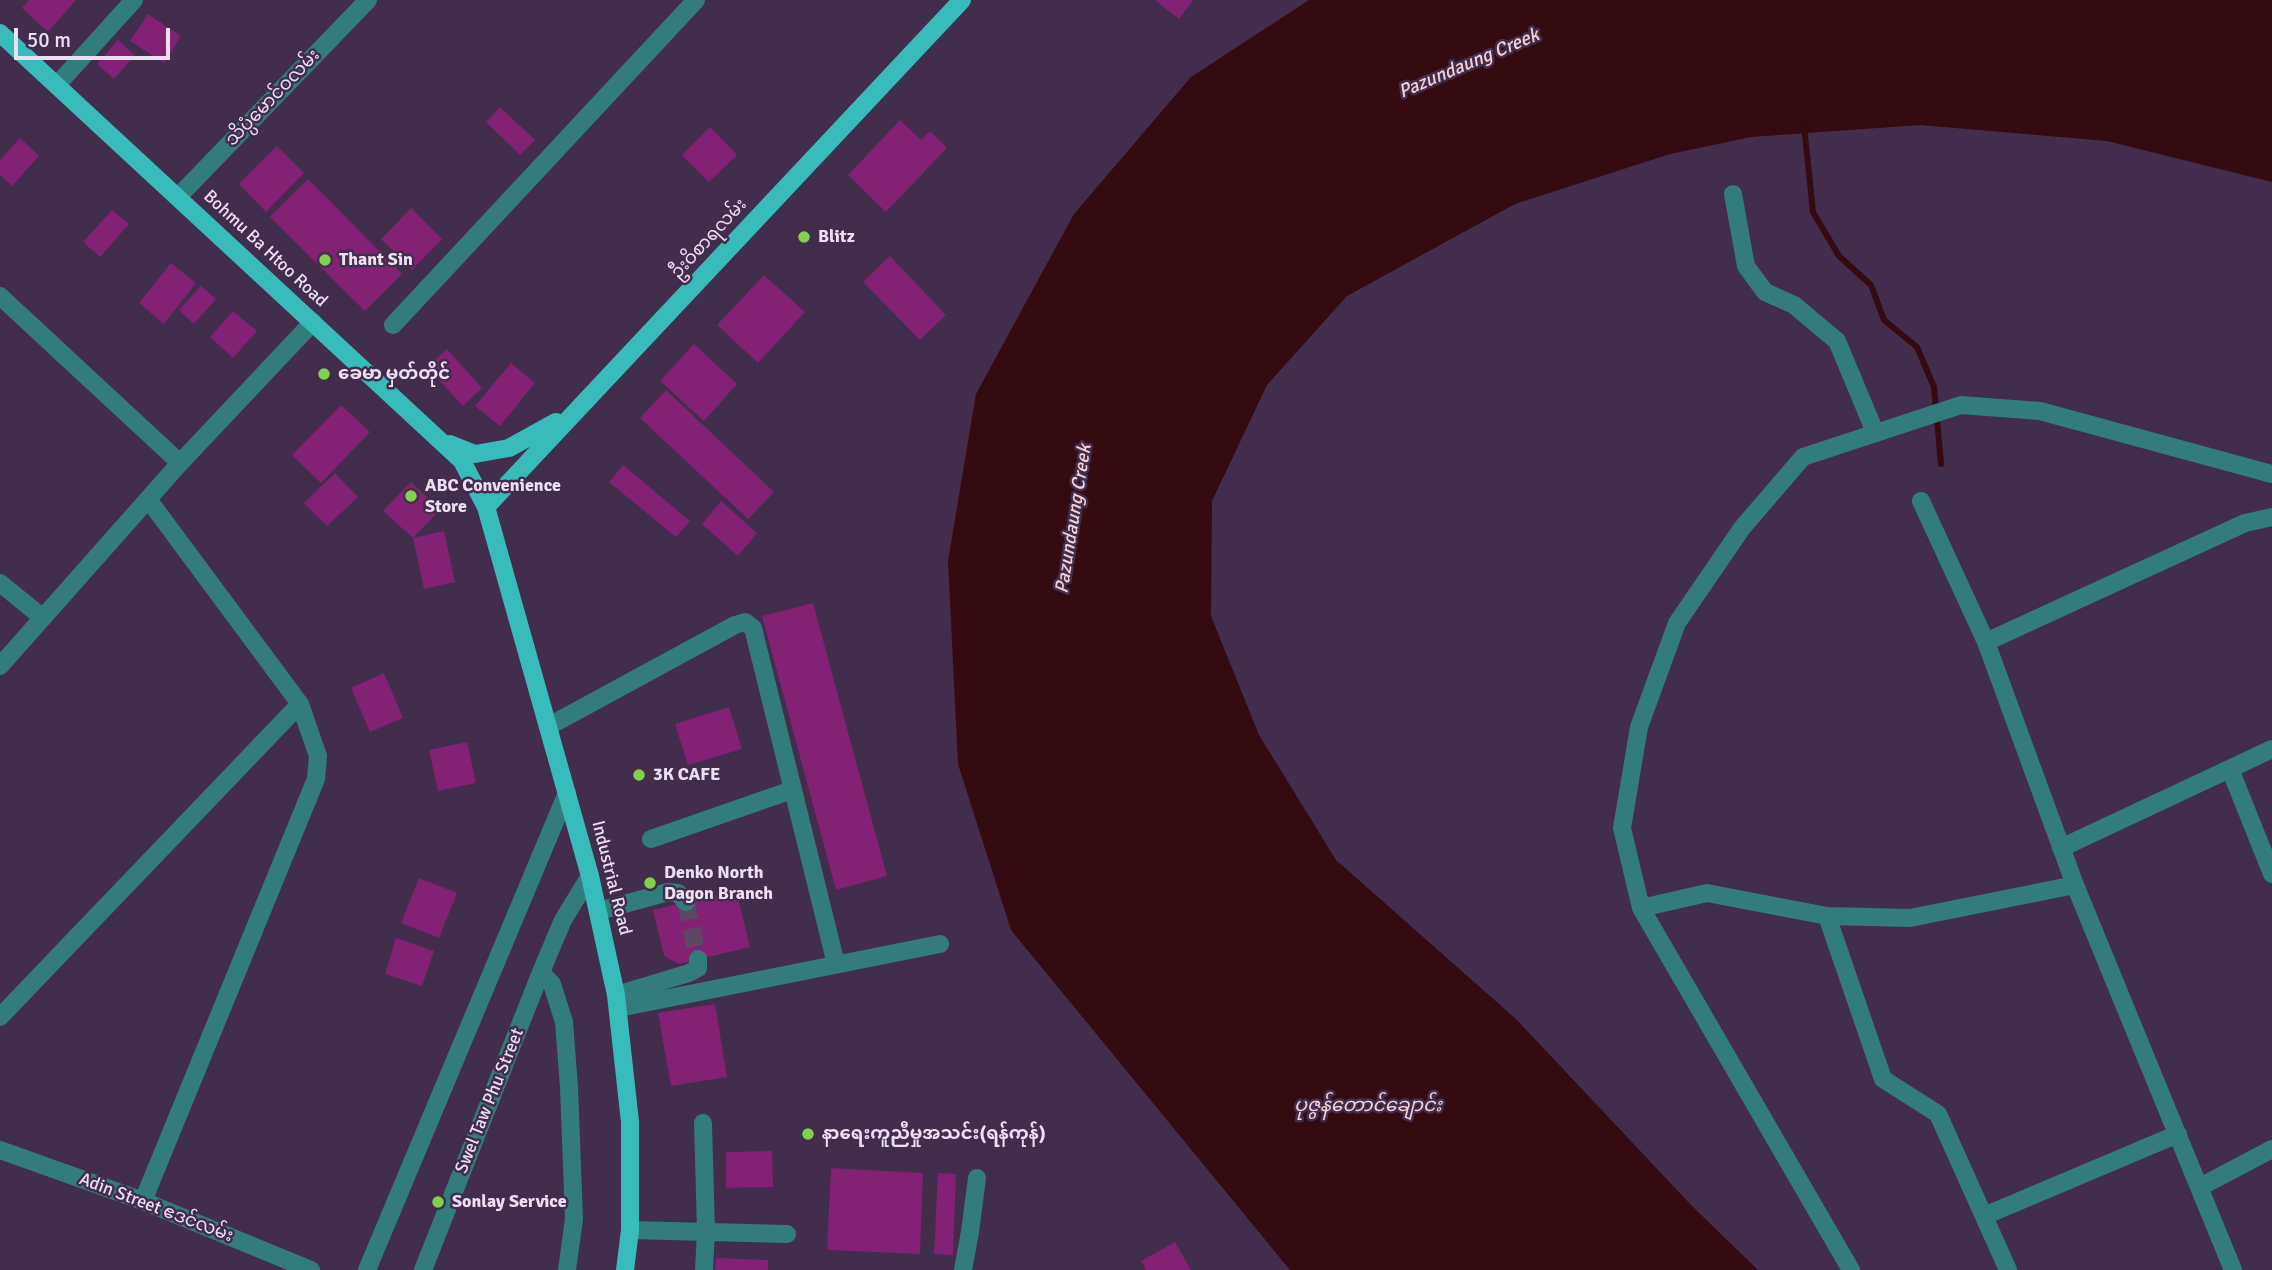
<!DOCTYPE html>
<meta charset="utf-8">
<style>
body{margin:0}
#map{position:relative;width:2272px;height:1270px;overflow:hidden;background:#422d4c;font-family:Signika,sans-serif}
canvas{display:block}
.scale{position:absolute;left:14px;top:28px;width:156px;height:32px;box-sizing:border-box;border:4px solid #ecdff2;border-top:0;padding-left:9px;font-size:21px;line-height:24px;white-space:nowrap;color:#ecdff2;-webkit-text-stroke:5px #422d4c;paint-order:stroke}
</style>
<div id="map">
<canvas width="2272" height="1270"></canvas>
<div class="scale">50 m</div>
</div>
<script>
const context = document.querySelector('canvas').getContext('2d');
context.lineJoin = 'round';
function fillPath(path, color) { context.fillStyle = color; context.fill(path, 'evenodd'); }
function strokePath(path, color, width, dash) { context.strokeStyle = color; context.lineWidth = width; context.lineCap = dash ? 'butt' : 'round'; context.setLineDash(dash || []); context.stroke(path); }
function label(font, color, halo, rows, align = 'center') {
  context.font = font + ' Signika,"Noto Sans Myanmar",sans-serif'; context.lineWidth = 5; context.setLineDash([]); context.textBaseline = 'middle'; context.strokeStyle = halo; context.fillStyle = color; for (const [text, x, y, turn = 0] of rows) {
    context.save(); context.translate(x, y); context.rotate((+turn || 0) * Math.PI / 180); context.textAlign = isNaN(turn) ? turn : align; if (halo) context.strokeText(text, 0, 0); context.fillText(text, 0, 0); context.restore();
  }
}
fillPath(new Path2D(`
 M1309 0H2272V182L2107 141 1920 125 1751 137 1670 154 1515 204 1347 296 1267 385 1212 501 1211 616 1259 735 1336 860 1516 1019 1692 1206 1758 1270H1290L1011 930 958 764 948 561 976 394 1074 214 1191 77Z`), '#330b11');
strokePath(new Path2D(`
 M1804 125 1813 212 1839 256 1871 285 1884 320 1917 347 1934 387 1941 464`), '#330b11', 6);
fillPath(new Path2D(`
 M29 0H76L48 32 22 8Z
 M1155 0H1193L1179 19Z
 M148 14 181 36 164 63 130 41Z
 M118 40 135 55 114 79 97 64Z
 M500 107 535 140 520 155 486 122Z
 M900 120 921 140 930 131 947 148 886 212 848 175Z
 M710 127 737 155 709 182 682 155Z
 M20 138 39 156 12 186 0 175V160Z
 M277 146 304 173 266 212 239 184Z
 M308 179 402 274 365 311 270 217Z
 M411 208 442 239 412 270 381 239Z
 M112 210 129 224 100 257 83 242Z
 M890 256 946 315 920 340 863 282Z
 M171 263 196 283 164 324 139 303Z
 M764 275 805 312 758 363 717 325Z
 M201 286 216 299 194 324 179 310Z
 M233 311 257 331 233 358 210 337Z
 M694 344 737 384 704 421 660 381Z
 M447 349 482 388 463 406 427 367Z
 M511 363 535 383 500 426 475 406Z
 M666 390 774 492 748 519 640 418Z
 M341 405 370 432 321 483 292 455Z
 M623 465 690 521 676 537 609 482Z
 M335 473 358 497 327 526 304 503Z
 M411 482 440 510 413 538 383 511Z
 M721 501 757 533 738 556 702 524Z
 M444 531 455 582 424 589 413 538Z
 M813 603 887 876 836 890 762 616Z
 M384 673 403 718 370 732 351 688Z
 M729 707 742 749 688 765 675 724Z
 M467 742 476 783 438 791 429 750Z
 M419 878 457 893 439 938 401 923Z
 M736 890 750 947 679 964 664 956 653 910Z
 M396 938 434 951 422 986 385 974Z
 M715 1004 727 1077 671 1086 658 1013Z
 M772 1151 773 1187 726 1188V1152Z
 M831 1168 923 1173 920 1254 827 1250Z
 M938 1173 956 1174 953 1255 934 1254Z
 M1175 1242 1191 1270H1146L1141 1261Z
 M716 1258 768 1260V1270H715Z`), '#832174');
strokePath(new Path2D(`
 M686 902 698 959`), '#5c4865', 18, [18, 9]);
strokePath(new Path2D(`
 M57 85 134 0
 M1733 194 1746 266 1765 292 1794 305 1837 341 1875 432
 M178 197 368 0
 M0 296 180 463
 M393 325 696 0
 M1921 501 1986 642 2075 885 2233 1270
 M0 583 43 618
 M1986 642 2245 523 2272 517
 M0 666 180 463 313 322
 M549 726 735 625 745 622 753 628 836 964
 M2230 769 2272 874
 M651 839 792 790
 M2061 848 2272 749
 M1641 908 1707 893 1827 916 1910 918 2075 885
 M599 911 668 892 678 893 686 902
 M1827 916 1883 1079 1938 1114 2008 1270
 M541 972 552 984 564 1022 569 1087 574 1219 567 1270
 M616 995 689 973 698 968V959
 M619 1008 940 944
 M0 1017 300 704
 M703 1123 706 1231 704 1270
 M0 1150 143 1201 311 1270
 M2200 1187 2272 1149
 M143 1201 316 779 318 756 300 704 148 499
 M1984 1216 2178 1134
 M630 1230 787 1234
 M367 1270 567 793
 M423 1270 541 972 563 920 590 876
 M963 1270 970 1232 977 1178
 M1851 1270 1641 908 1622 828 1639 727 1677 623 1742 528 1803 457 1961 405 2040 411 2272 474`), '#327c7c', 18);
strokePath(new Path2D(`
 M0 33 462 461 486 507 590 876 616 995 630 1122V1230L625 1270
 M450 444 475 454 509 448 556 422
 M486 507 962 0`), '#38bbbb', 18);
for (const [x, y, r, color] of [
 [804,237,7,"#83d04e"],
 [325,260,7,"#83d04e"],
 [324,374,7,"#83d04e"],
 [411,496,7,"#83d04e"],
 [639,775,7,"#83d04e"],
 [650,883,7,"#83d04e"],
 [808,1134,7,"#83d04e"],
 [438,1202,7,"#83d04e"]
]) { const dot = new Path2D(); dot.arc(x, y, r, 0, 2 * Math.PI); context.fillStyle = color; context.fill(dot); strokePath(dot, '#422d4c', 2.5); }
label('18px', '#ecdff2', '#422d4c', [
 ["သိပ္ပံမောင်ဝလမ်း",273,98,-46],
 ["ဦးဝိစာရလမ်း",709,239,-47],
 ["Bohmu Ba Htoo Road",265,249,43],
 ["Industrial Road",611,878,76],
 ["Swel Taw Phu Street",490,1101,-68],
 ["Adin Street ဧဒင်လမ်း",156,1208,21]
]);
label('bold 18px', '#ecdff2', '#422d4c', [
 ["Blitz",818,237],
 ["Thant Sin",339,260],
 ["ခေမာ မှတ်တိုင်",338,374],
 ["ABC Convenience",425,486],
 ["Store",425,507],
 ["3K CAFE",653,775],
 ["Denko North",664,873],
 ["Dagon Branch",664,894],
 ["နာရေးကူညီမှုအသင်း(ရန်ကုန်)",822,1134],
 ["Sonlay Service",452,1202]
], 'left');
label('italic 19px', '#f4d2d4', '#422d4c', [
 ["Pazundaung Creek",1469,64,-23],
 ["Pazundaung Creek",1074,519,-81],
 ["ပုဇွန်တောင်ချောင်း",1368,1106]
]);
</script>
